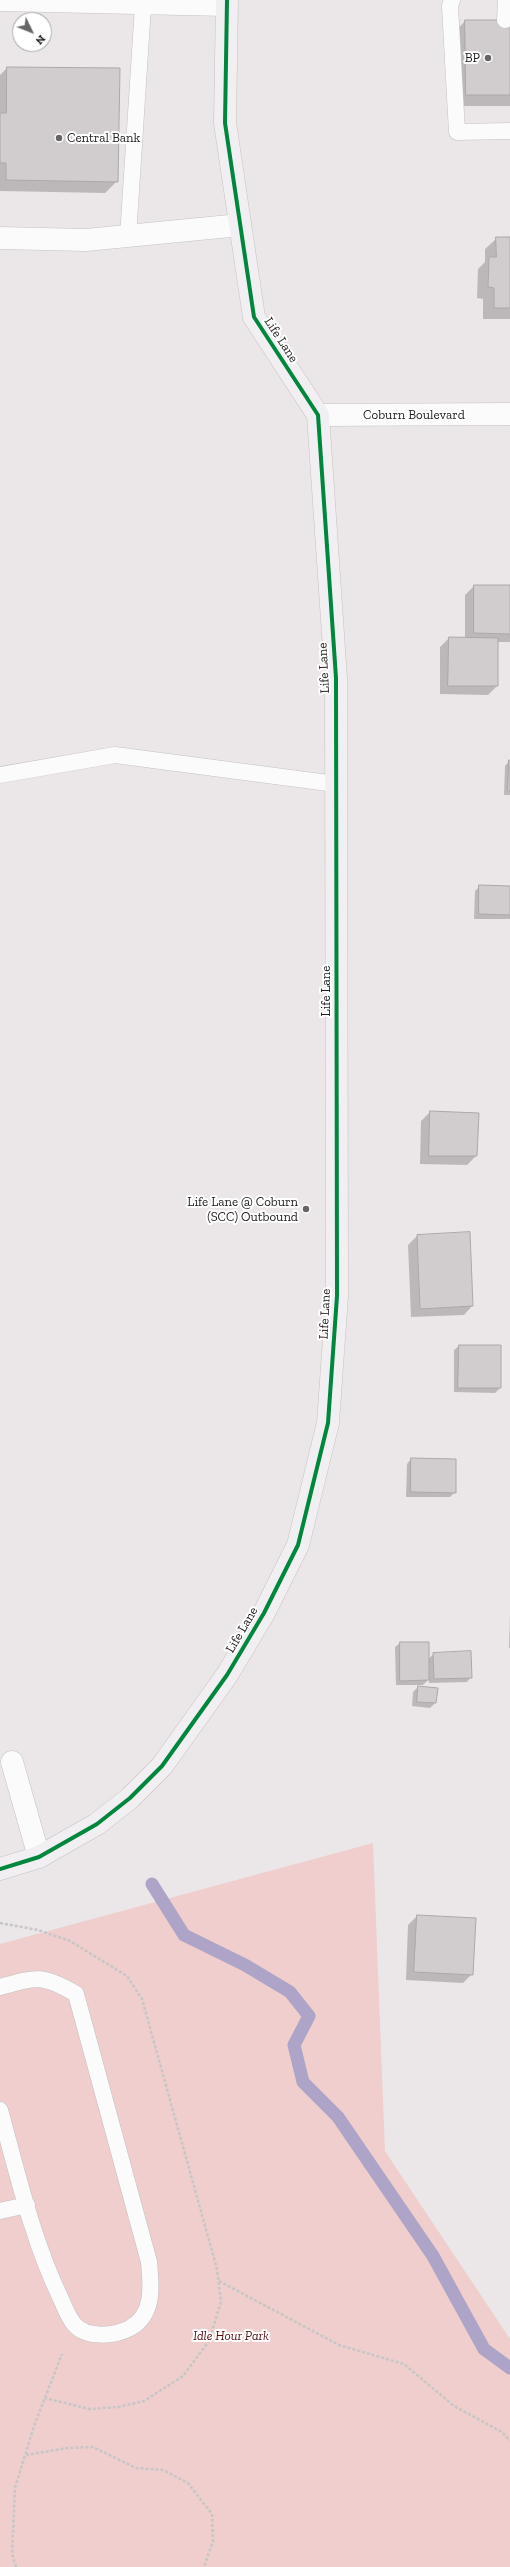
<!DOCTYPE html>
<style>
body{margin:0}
#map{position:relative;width:510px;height:2567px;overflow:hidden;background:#ebe7e9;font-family:"Zilla Slab",serif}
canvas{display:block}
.north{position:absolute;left:12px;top:12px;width:40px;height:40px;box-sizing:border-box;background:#fff;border:1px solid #a6a5a5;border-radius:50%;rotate:133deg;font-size:11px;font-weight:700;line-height:16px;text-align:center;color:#201d1f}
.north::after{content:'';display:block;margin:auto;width:14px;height:18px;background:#676466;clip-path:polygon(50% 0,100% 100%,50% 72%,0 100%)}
</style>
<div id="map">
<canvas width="510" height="2567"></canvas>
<div class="north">N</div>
</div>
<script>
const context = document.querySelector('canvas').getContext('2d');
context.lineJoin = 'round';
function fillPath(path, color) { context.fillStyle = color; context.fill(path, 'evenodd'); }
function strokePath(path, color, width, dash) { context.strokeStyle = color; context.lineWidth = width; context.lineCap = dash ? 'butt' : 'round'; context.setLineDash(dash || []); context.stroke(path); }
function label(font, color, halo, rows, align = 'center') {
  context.font = font + ' "Zilla Slab",serif'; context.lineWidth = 4; context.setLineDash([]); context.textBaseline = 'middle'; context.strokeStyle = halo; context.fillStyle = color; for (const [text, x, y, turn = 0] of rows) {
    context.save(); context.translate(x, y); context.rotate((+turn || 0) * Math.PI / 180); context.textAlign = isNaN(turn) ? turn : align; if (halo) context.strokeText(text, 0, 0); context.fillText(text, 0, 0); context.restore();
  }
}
fillPath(new Path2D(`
 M373 1843 385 2151 510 2339V2567H0V1944Z`), '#efcecd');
fillPath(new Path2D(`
 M465 21H510V106H455L454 33Z
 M7 68 117 181 105 193 0 191V75Z
 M510 226V319H483V299L477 298 478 269 485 262V249L497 238H510Z
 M474 586H510V642H497V686L488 695 440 694V647L449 638 465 639V595Z
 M509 761 510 795H504L505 766Z
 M480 886 510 887V919H474L475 891Z
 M430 1112 478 1114 476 1156 467 1165 420 1164 421 1121Z
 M417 1236 472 1306 464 1315 411 1317 408 1245Z
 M459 1346 500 1388 495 1393 454 1392V1350Z
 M411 1459 455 1492 450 1497H406L407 1464Z
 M510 1614V1648H509Z
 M400 1643 428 1659 434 1654 471 1677 467 1682 429 1683V1679L423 1685H396L395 1647Z
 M418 1687 437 1689 435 1703 430 1708 412 1706 413 1692Z
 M417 1916 472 1974 463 1983 406 1980 408 1925Z`), '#0003');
strokePath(new Path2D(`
 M152 1884 184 1935 245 1965 290 1992 309 2016 294 2045 303 2082 338 2117 433 2256 484 2349 510 2368`), '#ada4c7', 13);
const building = new Path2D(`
 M465 20H510V95H466Z
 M7 67 120 68 118 182 6 180V163H0V113H6Z
 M496 237H510V308H494V288L488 287 489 257H496Z
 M474 585H510V634L474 633Z
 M449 637 498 638V686H448Z
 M509 760H510V791H508Z
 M479 885 510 886V915L479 914Z
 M430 1111 479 1113 477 1156H429Z
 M470 1232 473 1306 420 1309 417 1235Z
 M459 1345H501V1388H458Z
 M411 1458 456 1459V1493L411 1492Z
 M400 1642H429V1680L400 1681Z
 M471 1651 472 1678 434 1679 433 1653Z
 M418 1686 438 1688 436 1703 417 1702Z
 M417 1915 476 1918 473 1975 414 1972Z`);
fillPath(building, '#d1cdcf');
strokePath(building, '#aba8a9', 1);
const lane = new Path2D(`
 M452 0 450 6 457 132 510 131
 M0 3 227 8
 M505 20 506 0
 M128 237 143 6
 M0 775 115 755 336 784
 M0 1987C36 1977 42 1974 76 1994L149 2262C151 2285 155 2314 130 2328 115 2336 86 2339 74 2324 68 2317 64 2305 60 2297 32 2238 17 2172 0 2110
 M0 2211 27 2205`);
const street = new Path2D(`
 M0 238 86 240 240 225
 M318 415 510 414
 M12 1762 39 1857`);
const secondary = new Path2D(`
 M0 1869 39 1857 97 1824 130 1798 162 1766 227 1675 264 1613 298 1545 328 1423 337 1296 336 678 318 415 254 317 225 123 227 0`);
strokePath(lane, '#c4c1c3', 17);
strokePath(street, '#c4c1c3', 23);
strokePath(secondary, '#c4c1c3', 23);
strokePath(new Path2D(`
 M0 1923 38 1930 70 1941 127 1976 142 1999 217 2269 221 2302 209 2341 183 2376 144 2401 118 2407 89 2409 45 2398
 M219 2281 339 2345 404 2364 454 2406 502 2432 510 2441
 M26 2455 67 2448 93 2447 136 2468 163 2470 188 2483 212 2514 213 2541 204 2567
 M16 2567 12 2554 15 2488 34 2426 62 2354`), '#c7c6c7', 2.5, [3, 2]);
strokePath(lane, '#fcfbfc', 16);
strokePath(street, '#fcfbfc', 22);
strokePath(secondary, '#f2eff3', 22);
strokePath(new Path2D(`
 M0 1869 39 1857 97 1824 130 1798 162 1766 227 1675 264 1613 298 1545 328 1423 337 1296 336 678 318 415 254 317 225 123 227 0`), '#00873e', 4);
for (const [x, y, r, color] of [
 [488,58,4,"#676466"],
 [59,138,4,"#676466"],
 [306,1209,4,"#676466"]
]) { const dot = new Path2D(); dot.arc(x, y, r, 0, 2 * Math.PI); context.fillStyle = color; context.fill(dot); strokePath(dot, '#fff', 1.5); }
label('13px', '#201d1f', '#fff', [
 ["BP",480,58],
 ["Central Bank",67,138,"left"],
 ["Life Lane @ Coburn",298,1202],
 ["(SCC) Outbound",298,1217]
], 'right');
label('13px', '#201d1f', '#fff', [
 ["Life Lane",281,340,57],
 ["Coburn Boulevard",414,415],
 ["Life Lane",324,668,-93],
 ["Life Lane",326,991,-90],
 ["Life Lane",325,1314,-87],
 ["Life Lane",242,1630,-60]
]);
label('italic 13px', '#530b13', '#fff', [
 ["Idle Hour Park",231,2336]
]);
</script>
